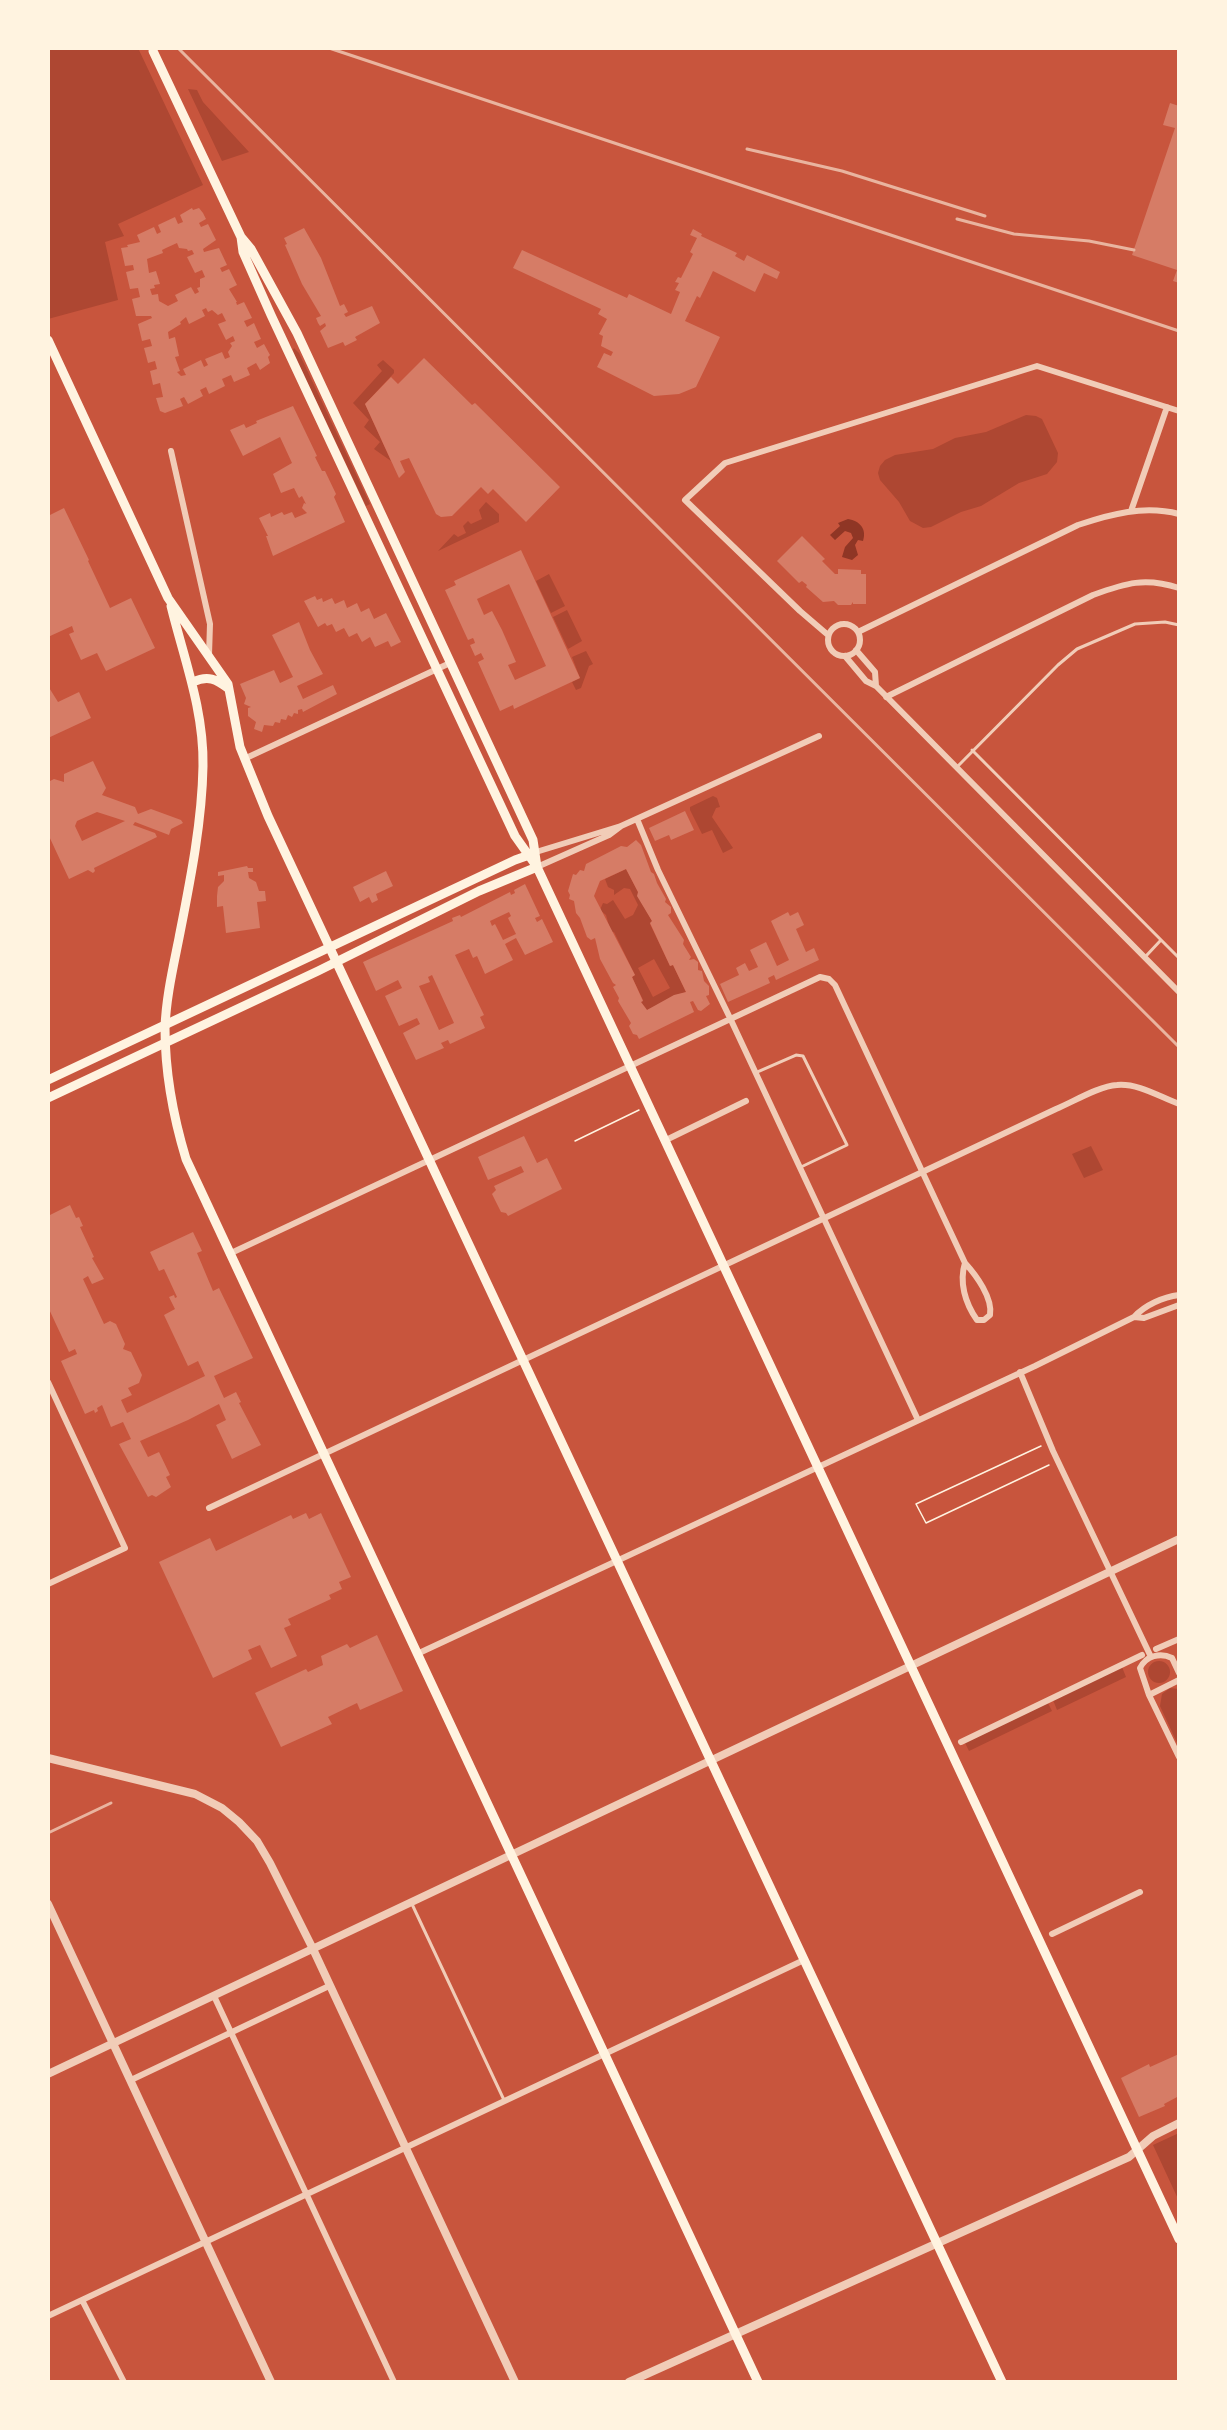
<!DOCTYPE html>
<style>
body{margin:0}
#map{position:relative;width:1227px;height:2430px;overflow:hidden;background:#c8553d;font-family:Roboto,sans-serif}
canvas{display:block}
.frame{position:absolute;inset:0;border:50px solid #fff3e0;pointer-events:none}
</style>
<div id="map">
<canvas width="1227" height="2430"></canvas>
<div class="frame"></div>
</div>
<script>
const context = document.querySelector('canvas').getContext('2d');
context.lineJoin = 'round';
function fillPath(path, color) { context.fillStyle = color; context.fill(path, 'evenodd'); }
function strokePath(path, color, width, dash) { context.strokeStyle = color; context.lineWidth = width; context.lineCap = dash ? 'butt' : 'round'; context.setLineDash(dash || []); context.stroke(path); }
fillPath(new Path2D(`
 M48 48H138L203 185 118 224 124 236 105 242 118 300 48 319Z
 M188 89 197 90 203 102 249 152 222 161Z
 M294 348 299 353 370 504 366 506 296 358 293 350Z
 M383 360 394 370V373L365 404 391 461 374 449 380 442 364 427 369 420 353 403 382 371 377 365Z
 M1026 415 1036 416 1042 419 1058 453 1057 462 1047 474 1019 483 981 506 961 512 931 527 923 528 910 521 899 502 880 480 878 473 880 466 885 460 895 455 933 449 955 438 986 432Z
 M486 502 499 514V522L438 551 454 534 458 537 466 533 463 526 468 521 471 524 482 519 479 510Z
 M549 574 565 606 551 613 536 581Z
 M567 610 582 641 568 649 553 617Z
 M586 651 593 664 589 666 581 688 576 690 572 682 580 678 572 657Z
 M713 796 717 798 720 807 716 808 712 817 733 848 723 853 712 830 702 834 690 810V807Z
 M626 869 638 892V896L652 921 650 924 670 966 673 965 686 992 647 1010 641 1002 643 1000 632 977 635 975 614 932 611 933 606 915 600 910 603 903 607 904 613 900 625 919 633 915 638 905 630 889 624 888 614 895V890L608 887 605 879ZM654 959 670 988 653 997 638 968Z
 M1091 1146 1103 1170 1084 1178 1072 1154Z
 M1148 1672a11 11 0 1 1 22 0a11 11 0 1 1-22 0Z
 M1122 1667 1126 1677 1057 1710 1053 1700Z
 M1170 1688 1179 1689V1747L1160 1706 1162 1694Z
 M1048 1703 1052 1711 969 1751 965 1743Z
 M1179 2133V2201L1153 2145Z`), '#ae4732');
fillPath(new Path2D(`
 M848 519C860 521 867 529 863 541L858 540 855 545 858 555 852 560 842 557 845 547 853 538 851 533 845 531 835 540 830 535 840 526 838 523Z`), '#8f3625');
fillPath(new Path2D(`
 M1170 103 1179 106V283L1173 281 1177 270 1132 255 1175 128 1163 125Z
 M192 208 193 210 199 208 203 213 206 219 199 223 201 227 208 224 216 240 203 249 204 252 219 248 227 265 220 268 222 272 229 269 237 285 229 289 237 302H236L237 305 244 302 252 318 244 321 247 327 254 323 261 339 254 342 257 348 264 344 270 355 268 357 270 363 260 370 256 363 247 368 250 375 234 382 231 375 222 379 225 386 209 394 206 387 200 390 203 396 188 404 184 397 180 399 183 406 165 413 160 411 156 398 163 397 160 383 153 385 150 371 157 369 155 361 148 363 144 348 152 346 150 339 142 341 138 324 152 318 151 316H136L132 299 140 297 138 288 130 289 126 272 134 270 133 265 125 266 121 248 128 247 127 245 140 242 137 235 154 227 157 234 161 232 158 225 175 217 178 224 183 222 180 215ZM177 243 179 248 187 249 188 251 192 250 194 254 187 257 195 273 202 270 205 277 200 279V287L197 288 199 292 195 294 191 287 175 295 178 301 168 306 159 301 158 294 152 295 150 289 155 288 154 285 160 284 156 271 149 273 147 259 163 253 162 250 166 248ZM206 308 208 312 212 310 218 315 222 313 226 321 218 324 226 340 233 336 235 341 230 343 232 346 228 352 230 357 225 359 222 352 205 359 208 365 204 367 201 360 183 369 186 375 181 376 177 372 180 371 175 357 179 356 175 337 169 339 168 332 181 324 180 322 186 317 189 324 205 316 202 310Z
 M304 228 321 258 340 306 344 304 348 312 344 314 346 317 372 306 380 323 355 337 357 340 345 346 343 342 328 348 320 331 326 326 325 323 320 326 318 323 316 318 321 316 302 284 285 245 287 244 284 238Z
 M693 229 702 234 701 236 737 253 735 256 744 261 747 255 780 272 777 279 764 273 755 292 713 271 700 298 697 296 685 321 720 337 696 387 679 394 654 396 597 367 604 353 611 356 613 352 601 346 603 336 599 334 607 319 598 314 601 309 513 268 522 250 627 298 629 294 671 314 680 292 675 290 679 283 675 282 678 277 681 278 693 254 690 252 697 238 690 235Z
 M424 358 472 405 475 403 560 487 526 522 493 489 488 494 481 487 452 516 441 517 436 514 409 458 400 461 405 472 399 478 365 404 391 377 398 384Z
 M293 406 317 456 315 457 322 471H325L336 494 334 497 345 522 273 556 266 536H268L259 518 270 513 271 517 282 512 284 515 292 512 295 518 307 513 302 508 304 503 306 504 302 496 299 498 294 488 281 493 273 474 292 463 280 437 243 456 230 430 244 424 246 428 257 423 256 421Z
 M64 508 89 560 88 561 110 608 131 598 155 648 106 671 97 653 81 660 69 634 74 632 72 626 48 637V516Z
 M802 536 825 559 822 561 835 574H838V569L861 570V574H866V604H853V602L851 605H838L834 601 823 602 806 587 807 585 802 581 799 583 777 561Z
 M521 550 580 678 514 709 513 705 500 711 478 662 484 659 481 653 475 656 470 645 475 643 474 640 473 638 468 640 445 590 456 585 454 581ZM509 584 546 666 515 680 508 665 516 662 502 630 492 611 484 615 477 599Z
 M315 596 317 600 322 598 323 602 332 598 335 604 344 600 347 608 357 603 361 612 369 608 374 619 386 613 401 642 391 647 388 641 375 647 370 637 362 642 357 633 349 637 344 628 336 632 332 624 327 626 325 623 318 627 304 601Z
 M299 622 310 650 323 674 297 686 303 699 333 685 337 694 303 712 302 709 298 710V714L294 713 292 717 288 715 286 720 281 719 280 723 275 722 273 726 264 725 262 732 254 729 256 722 248 716V708L251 707 244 704 246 698 240 684 274 670 280 683 293 677 272 635Z
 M48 686 58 702 79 692 91 718 48 738Z
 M93 761 106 788 102 795 135 807 138 814 151 809 181 820 183 823 171 829 169 835 135 822 133 825 155 833 157 837 94 868 95 871 93 873 88 870 69 879 48 834V782L54 779 64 782V774ZM97 812 125 821 82 841 75 826 77 821Z
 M685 811 694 830 671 840 669 835 655 841 649 828Z
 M636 840 641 845 651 872 654 874 657 883 666 899 665 902 671 907V913L668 915 684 940 683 944 691 957 689 960 694 959 698 962V970L702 971 704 981 709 986V995L706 996 710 1004 701 1011 698 1010 693 1001 690 1002 694 1012 639 1039 637 1035 633 1034 629 1026 631 1023 618 1001 619 998 613 987 616 985 613 983 600 959 595 938 591 940 587 937 580 918 576 913 574 901 569 899 570 895 568 891 573 874 576 875 580 870 584 871 586 864 621 846 627 847ZM626 869 638 892 637 896 652 921 650 923 670 966 673 965 686 992 674 995 647 1010 641 1002 643 1001 632 977 635 975 594 896 600 881Z
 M247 866 248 868H253V872H248L249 878 256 882 259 891H265L266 901 257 902 260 928 226 933 223 906 217 907V896L218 887 224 881V875L218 876V872Z
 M386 871 393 886 376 894 378 900 372 903 369 897 360 902 353 887Z
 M525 884 540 916 535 918 537 922 542 919 553 942 525 955 516 938 505 944 513 960 485 974 477 956 473 958 469 949 455 955 484 1015 480 1017 485 1028 450 1044 448 1040 441 1043 444 1048 416 1060 403 1033 420 1024 417 1018 399 1026 385 996 402 988 398 980 376 991 363 962 453 921 452 918 460 915 461 917 510 892 511 895 515 893 514 890ZM509 912 511 916 508 918 516 934 503 940 495 924 492 926 490 921ZM432 975 454 1023 439 1030 419 986 430 982 428 977Z
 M788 912 790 916 798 912 804 925 796 929 806 952 814 948 819 960 776 980 774 975 768 978 770 983 728 1002 720 984 739 975 736 968 745 963 749 971 758 967 750 950 766 942 777 966 789 960 771 921Z
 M524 1136 537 1163 547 1158 562 1189 508 1216 506 1213 501 1212 492 1194 496 1190 494 1186 524 1172 521 1166 488 1180 478 1157Z
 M70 1205 76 1218 79 1217 83 1226 80 1227 94 1257 92 1258 104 1279 92 1284 88 1276 83 1279 104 1324 110 1321 116 1324 125 1344 123 1349 131 1352 142 1375 139 1383 128 1388 132 1395 121 1400 127 1413 205 1376 198 1361 188 1366 164 1315 175 1309 169 1297 174 1295 175 1298 177 1297 164 1269 159 1271 150 1252 193 1232 202 1251 197 1253 213 1291 219 1288 253 1358 214 1376 224 1398 236 1392 241 1402 239 1403 261 1445 232 1459 216 1425 226 1420 219 1404 188 1420 140 1441 148 1457 159 1452 170 1475 166 1477 171 1487 156 1497 152 1495 148 1497 119 1444 131 1439 123 1422 111 1427 102 1405 97 1408 98 1411 95 1413 94 1410 85 1414 61 1361 77 1354 75 1349 69 1352 48 1307V1216Z
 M306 1513 309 1519 321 1513 351 1577 339 1582 342 1589 329 1595 331 1599 288 1619 291 1625 284 1628 297 1656 271 1668 260 1645 248 1650 252 1659 213 1678 159 1562 210 1538 216 1551 291 1515 293 1519Z
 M377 1635 403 1691 360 1710 357 1703 328 1717 332 1724 281 1747 255 1693 306 1669 308 1672 323 1665 321 1656 347 1644 350 1648Z
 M1179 2054V2096L1164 2104 1165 2106 1139 2117 1121 2078 1149 2064 1150 2067Z`), '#d67c66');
strokePath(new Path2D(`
 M575 1141 639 1110
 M1041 1446 916 1504 926 1523 1049 1465`), '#fff3e0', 1.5);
strokePath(new Path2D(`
 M972 750 1179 958
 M956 768 1058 665 1077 649 1135 624 1165 622 1179 625
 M1146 956 1161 940
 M757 1072 796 1055 803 1056 847 1145 801 1167
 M411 1902 504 2100`), '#f1ccb7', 3);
strokePath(new Path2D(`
 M171 451 210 624 209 655
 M1131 511 1167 407
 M828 640a16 16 0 1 1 32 0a16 16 0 1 1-32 0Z
 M858 632 1078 525C1111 514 1144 505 1179 514
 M828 635 800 611 685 500 725 463 1037 366 1179 411
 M845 656 866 681 876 686 875 672 856 650
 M876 686 1179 992
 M886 697 1093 595C1126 583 1145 577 1179 588
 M244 759 450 663
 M637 819 658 870 730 1018 918 1420
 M621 826 819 736
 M536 852 621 826 609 835 537 867
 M664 1141 746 1101
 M229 1254 820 977 829 979 835 985 965 1263C959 1282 965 1303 977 1320H984L990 1315C993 1298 976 1275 965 1263
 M1134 1317 1144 1318 1179 1305
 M1020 1372 1053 1451 1151 1657
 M48 1382 125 1548 48 1584
 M209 1508 1056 1109C1073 1102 1099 1086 1117 1085 1138 1083 1160 1097 1179 1104
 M1156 1649 1179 1639
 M417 1654 1035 1366 1134 1317C1145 1305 1163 1297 1179 1295
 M1179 1673 1172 1658C1160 1652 1146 1656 1140 1668L1149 1695 1179 1757
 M1149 1695 1179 1680
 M961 1742 1142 1655
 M1052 1934 1140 1892
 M214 1996 394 2382
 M131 2080 329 1986
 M82 2300 124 2382
 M48 2316 804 1960`), '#f1ccb7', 6);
strokePath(new Path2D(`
 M48 1758 195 1794 222 1808 239 1822 257 1841 270 1863 313 1949 515 2382
 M48 1904 271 2382
 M48 2074 1179 1539
 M629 2382 1120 2161 1129 2157 1153 2136 1179 2123`), '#f1ccb7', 8);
strokePath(new Path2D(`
 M153 51 241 237 251 249 297 333 533 840 537 867
 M241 237 243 252 271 315 515 836 537 867 1179 2239
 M48 1080 515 860 532 854
 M48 1098 318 971 479 891 537 867`), '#fff3e0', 9);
strokePath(new Path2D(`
 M48 340 168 598 228 684 240 747 268 816 1002 2382
 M171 606C184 659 204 710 203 766 202 823 190 882 179 938 173 968 166 998 165 1028 165 1073 173 1116 186 1159L758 2382
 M193 682C208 675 216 679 229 689`), '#fff3e0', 9);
strokePath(new Path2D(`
 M178 48 1179 1047
 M329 48 1179 331
 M747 149 842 171 985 216
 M957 219 1014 234 1089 241 1134 250
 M48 1833 111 1803`), '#e9b49f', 3);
</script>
